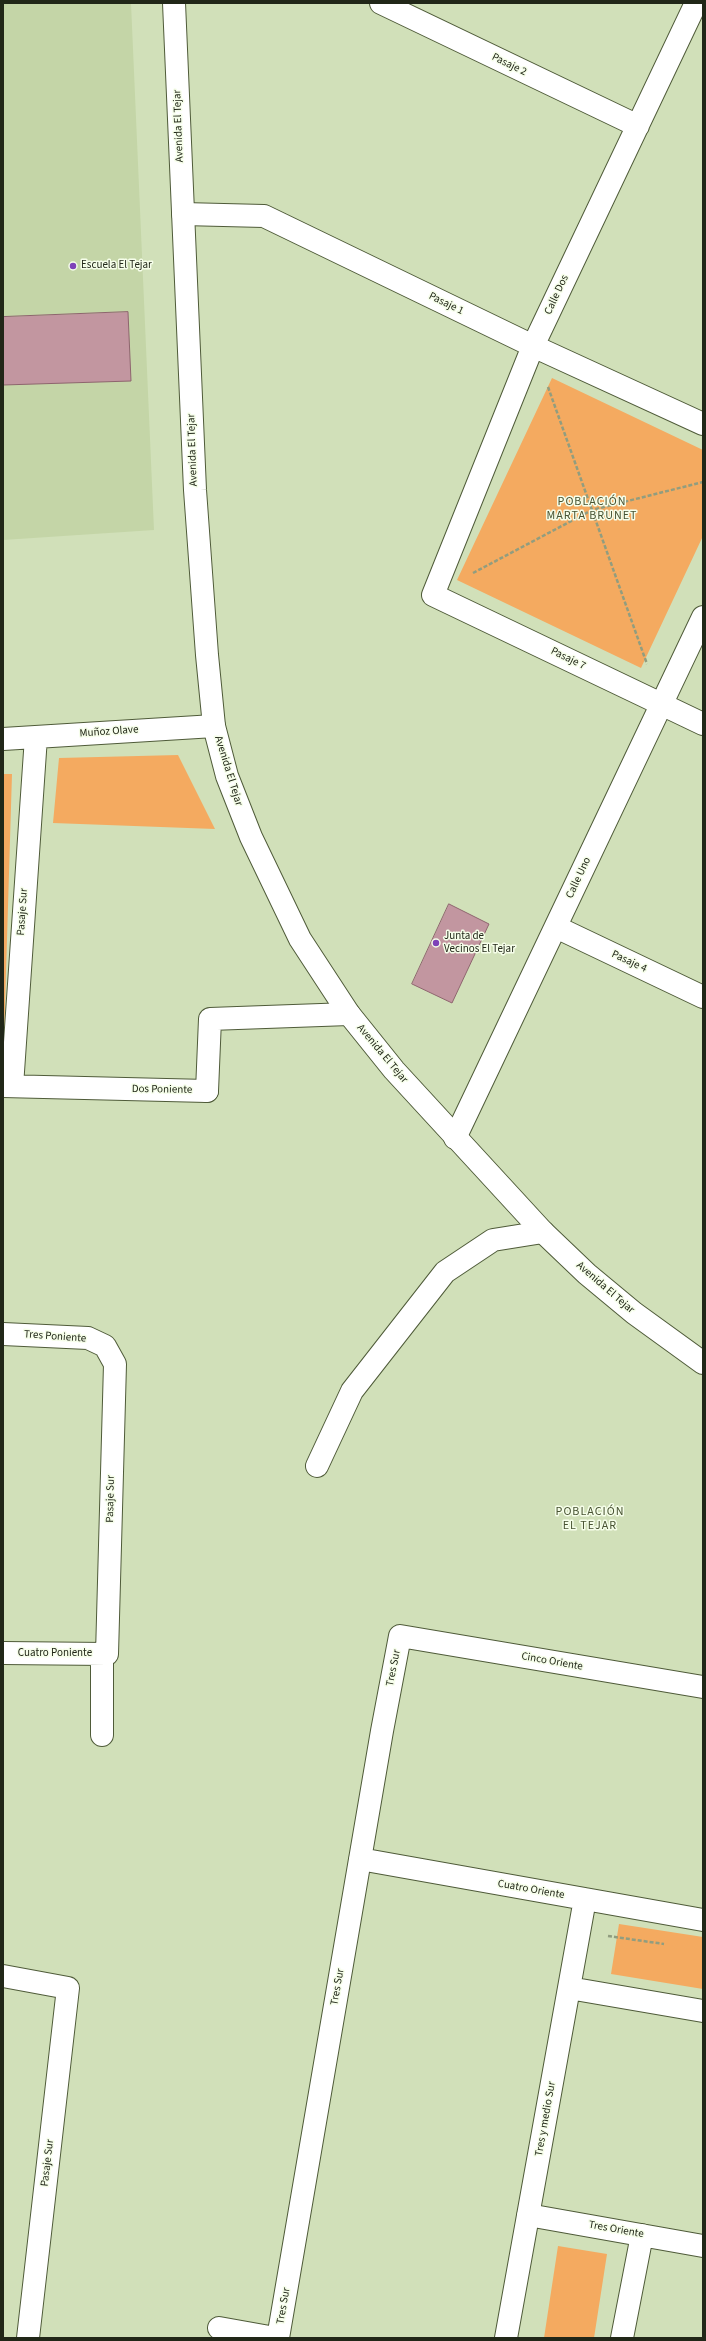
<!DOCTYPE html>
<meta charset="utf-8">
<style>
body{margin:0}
#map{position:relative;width:706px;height:2341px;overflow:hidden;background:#d1e0b9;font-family:"Source Sans 3",sans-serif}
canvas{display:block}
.frame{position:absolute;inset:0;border:4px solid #212718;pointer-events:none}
</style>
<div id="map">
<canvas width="706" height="2341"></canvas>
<div class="frame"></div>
</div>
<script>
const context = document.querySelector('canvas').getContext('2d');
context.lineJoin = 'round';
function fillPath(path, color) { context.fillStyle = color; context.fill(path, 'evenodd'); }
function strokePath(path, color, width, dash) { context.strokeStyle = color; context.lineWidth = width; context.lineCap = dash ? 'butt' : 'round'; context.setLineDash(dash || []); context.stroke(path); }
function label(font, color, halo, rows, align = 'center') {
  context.font = font + ' "Source Sans 3",sans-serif'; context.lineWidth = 3; context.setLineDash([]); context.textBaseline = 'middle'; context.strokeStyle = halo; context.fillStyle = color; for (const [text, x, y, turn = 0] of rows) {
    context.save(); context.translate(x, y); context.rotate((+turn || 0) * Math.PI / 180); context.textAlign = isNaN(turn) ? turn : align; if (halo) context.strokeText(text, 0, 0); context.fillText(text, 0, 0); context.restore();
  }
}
fillPath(new Path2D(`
 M3 3H131L154 530 3 540Z`), '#c4d5a7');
fillPath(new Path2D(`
 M552 378 703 450V536L641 668 457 580Z
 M178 755 215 829 53 823 59 758Z
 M3 774H12L3 1071Z
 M619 1924 703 1937V1989L611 1974Z
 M558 2246 607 2254 594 2338H544Z`), '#f4aa60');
const building = new Path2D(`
 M128 312 131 381 3 385V317Z
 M449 904 489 924 452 1003 412 984Z`);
fillPath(building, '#c296a0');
strokePath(building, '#8e656e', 1);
const pedestrian = new Path2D(`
 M207 1091 210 1019 349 1014`);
const minor = new Path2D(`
 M381 3 638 126
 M696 3 533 346 433 595 703 724
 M183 214 264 216 533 346 703 424
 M3 739 214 726
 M556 927 703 997
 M3 1086 207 1091
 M12 1086 36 737
 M455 1138 703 617
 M3 1334 88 1338 105 1346 115 1364 107 1654 3 1653
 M317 1466 352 1391 445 1272 493 1240 543 1232
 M102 1654V1735
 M360 1859 703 1920
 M3 1976 68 1988 28 2338
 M569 1988 703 2011
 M528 2215 703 2246
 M219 2328 275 2338
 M278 2338 382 1731 400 1636 703 1687
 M506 2338 585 1899
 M622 2338 642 2235`);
const tertiary = new Path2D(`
 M174 3 195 490 207 655 214 726 227 776 251 837 300 939 349 1014 394 1070 543 1232 587 1274 634 1313 703 1363`);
strokePath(pedestrian, '#4f5b39', 24);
strokePath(minor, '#4f5b39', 24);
strokePath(tertiary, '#4f5b39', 24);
strokePath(new Path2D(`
 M548 387 647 664
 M473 573 592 510 703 482
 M608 1936 664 1944`), '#919d7f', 2.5, [4, 2]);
strokePath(pedestrian, '#fff', 22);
strokePath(minor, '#fff', 22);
strokePath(tertiary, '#fff', 22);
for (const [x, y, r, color] of [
 [73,266,4,"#7e42b8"],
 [436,943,4,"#7e42b8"]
]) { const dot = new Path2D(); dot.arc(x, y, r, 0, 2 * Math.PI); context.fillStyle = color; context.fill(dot); strokePath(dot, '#f6feea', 1.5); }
label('11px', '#212718', '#f6feea', [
 ["Pasaje 2",509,65,26],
 ["Avenida El Tejar",179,126,-92],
 ["Calle Dos",557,295,-65],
 ["Pasaje 1",446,304,26],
 ["Avenida El Tejar",193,450,-92],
 ["Pasaje 7",568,659,26],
 ["Muñoz Olave",109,732,-4],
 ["Avenida El Tejar",228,771,73],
 ["Calle Uno",579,878,-65],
 ["Pasaje Sur",23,912,-86],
 ["Pasaje 4",629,962,25],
 ["Avenida El Tejar",382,1054,50],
 ["Dos Poniente",162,1090,1],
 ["Avenida El Tejar",605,1288,41],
 ["Tres Poniente",55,1337,4],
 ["Pasaje Sur",111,1499,-89],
 ["Cuatro Poniente",55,1654],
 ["Cinco Oriente",552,1662,10],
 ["Tres Sur",394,1668,-79],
 ["Cuatro Oriente",531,1890,10],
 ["Tres Sur",338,1987,-80],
 ["Tres y medio Sur",546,2119,-80],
 ["Pasaje Sur",48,2163,-83],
 ["Tres Oriente",616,2230,10],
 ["Tres Sur",284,2306,-80]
]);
label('11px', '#212718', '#f6feea', [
 ["Escuela El Tejar",81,266],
 ["Junta de",444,937],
 ["Vecinos El Tejar",444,950]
], 'left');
context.letterSpacing = '1px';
label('12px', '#485332', '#f6feea', [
 ["POBLACIÓN",592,502],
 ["MARTA BRUNET",592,516],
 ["POBLACIÓN",590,1512],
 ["EL TEJAR",590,1526]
]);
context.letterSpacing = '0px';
</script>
